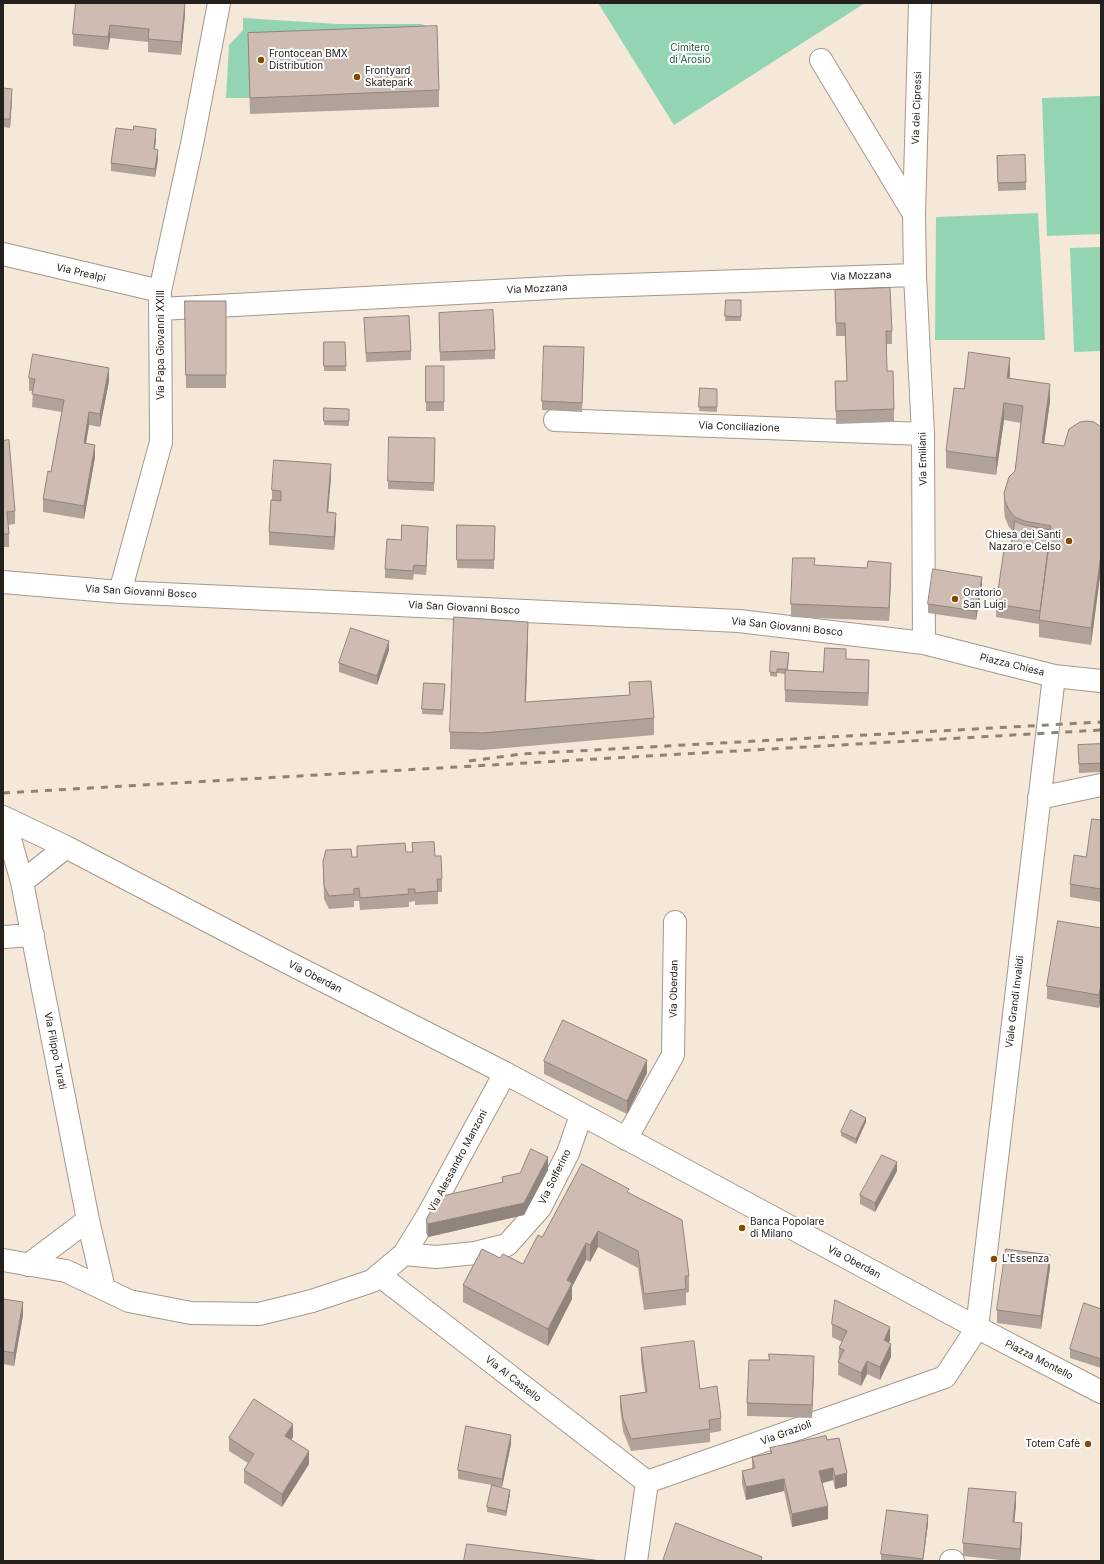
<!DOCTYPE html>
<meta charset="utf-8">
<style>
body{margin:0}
#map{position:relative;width:1104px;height:1564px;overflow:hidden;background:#f6e8d9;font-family:Inter,sans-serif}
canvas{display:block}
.frame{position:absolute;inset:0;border:4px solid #25201b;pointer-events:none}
</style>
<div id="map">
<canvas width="1104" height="1564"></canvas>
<div class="frame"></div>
</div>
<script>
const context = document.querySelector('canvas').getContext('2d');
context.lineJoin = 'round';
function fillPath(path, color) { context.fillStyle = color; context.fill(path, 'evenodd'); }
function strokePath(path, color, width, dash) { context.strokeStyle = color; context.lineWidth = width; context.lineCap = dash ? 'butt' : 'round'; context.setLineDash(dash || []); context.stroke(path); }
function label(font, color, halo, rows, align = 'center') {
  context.font = font + ' Inter,sans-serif'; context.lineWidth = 4; context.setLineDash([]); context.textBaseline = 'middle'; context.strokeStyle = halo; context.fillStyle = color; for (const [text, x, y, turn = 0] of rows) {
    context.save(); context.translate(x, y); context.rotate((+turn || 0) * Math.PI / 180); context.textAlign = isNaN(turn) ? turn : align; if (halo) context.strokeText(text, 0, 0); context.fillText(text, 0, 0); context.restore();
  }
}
fillPath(new Path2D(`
 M598 3H865L674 125Z
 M243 18 338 24H421L427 26 248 50 250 98H226L229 45 243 30Z
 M1101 96V234L1047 236 1042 98Z
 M1038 213 1045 340H935L936 217Z
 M1101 247V351L1074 352 1070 248Z`), '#93d5b2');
const minor = new Path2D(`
 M920 3 914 214 915 275 923 434 924 643
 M821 60 914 214
 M3 254 160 291
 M160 309 569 287 915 275
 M555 420 923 434
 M3 582 120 592 739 621 924 643 1054 676 1101 681
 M120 592 161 442 160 291 192 144 219 3
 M1039 798 1101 785
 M3 817 66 847 275 956 505 1073 957 1317 1101 1392
 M4 818 22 882 66 847
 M22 882 88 1220
 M3 937 33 935
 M626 1139 673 1055 675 922
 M404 1254 436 1257 475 1253 507 1245 540 1208 568 1153 581 1115
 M3 1260 66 1271 129 1301 191 1313 259 1314 312 1301 372 1281 404 1254 428 1215 505 1073
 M28 1265 88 1220 104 1289
 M379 1275 647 1482
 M636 1561 647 1482 945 1377 977 1328 1054 676
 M951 1561H953`);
strokePath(minor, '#a4988a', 24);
strokePath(minor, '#fff', 22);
strokePath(new Path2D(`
 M469 761 522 754 1101 722
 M3 793 1101 730`), '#8d8379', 3, [7, 7]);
fillPath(new Path2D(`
 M76 3 185 14 181 55 148 52V42L110 38 108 50 73 46V34Z
 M248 33 439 90V107L250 114 248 50Z
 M3 88 12 98 10 128 3 127Z
 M156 138 155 149 158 159 155 177 111 171V163Z
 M997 156 1026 182V190L998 191Z
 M835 290 892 331V344H886L887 371 894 409V422L836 424 835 381H847L845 336H836Z
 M726 300H741V321H725Z
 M185 301H226V388H186Z
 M364 318 411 351V360L366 362Z
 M439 321 495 350V359L440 361Z
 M324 342H345L346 371H324Z
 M584 356 582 412 542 410V401Z
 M426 366H444V411H426Z
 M1010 375 1009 378 1050 401 1044 443 1064 446 1094 422 1091 645 1039 637V624L996 617V604L1011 544 1013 531 1009 527 1005 518 1004 510V493L1015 471 1021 423 1004 420 996 475 946 468V451L964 389Z
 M29 378 109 381 100 427 89 425 86 443 95 457 84 519 43 512V499L51 472 62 412 32 407 33 391H29Z
 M700 388 717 389V412L699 411Z
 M324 408 349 409V426L324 425Z
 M3 441 15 511V524L8 525 9 534V547H3Z
 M435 447 434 491 388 489V481Z
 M331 477 328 512 336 526 334 550 269 545V532L272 501V490Z
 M457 525 495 526 494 569 457 568Z
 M428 535 426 575 414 574 413 580 385 578V569L401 540Z
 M815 565 891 576 889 621 791 617V604Z
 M982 585 976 620 928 613V604Z
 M528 639 526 702 629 695V682L654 718V735L483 750 450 749V732Z
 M389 650 377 685 339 672V663Z
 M789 657 788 670 823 672 846 659 869 673 868 706 785 702V674L777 673V677L770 676V672Z
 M424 683 445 684 443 715 422 714Z
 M1101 744V772L1079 773 1078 745Z
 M1101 820V902L1070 897V884L1086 857Z
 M412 843 435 856 442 879V892H438V904L415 905V901L409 902V907L360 910 359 901H354V907L329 909 324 899 323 861 357 857V846L406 852H412Z
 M1101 928V997L1099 1008 1047 999V986Z
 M544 1061 647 1073 627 1114 544 1074Z
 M866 1122 856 1144 841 1136V1132Z
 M548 1170 524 1215 428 1237 426 1233V1220L502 1182V1177Z
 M897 1171 875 1212 860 1204V1195Z
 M629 1193 689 1276V1292L686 1293V1305L644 1310 638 1268 598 1247 590 1262 586 1260 572 1287V1299L548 1346 463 1302V1285L500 1258 523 1264 542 1237Z
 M1050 1268 1041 1329 997 1323V1310Z
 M3 1299 23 1315 14 1366 3 1364Z
 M1101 1309V1368L1070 1358V1349Z
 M832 1324 890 1340 889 1343 891 1357 880 1380 867 1374 861 1386 838 1375 839 1348 842 1342 832 1337Z
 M641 1348 700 1389 721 1418V1431L710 1433V1442L631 1451 623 1431 620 1408V1396L645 1392 641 1361Z
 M769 1360 814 1369 812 1418 747 1416V1403Z
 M293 1437 291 1440 309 1464 282 1507 244 1483V1470L248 1463 229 1451V1438Z
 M827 1440 847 1486 835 1489 833 1480 822 1483 828 1519 792 1527 784 1491 746 1500 742 1484V1471L752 1469V1457L770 1453V1448Z
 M511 1444 502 1487 493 1486 510 1494 506 1516 487 1512V1507L492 1485 458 1479V1470Z
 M1016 1505 1014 1522 1022 1536 1020 1561H1009L963 1556V1543Z
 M928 1524 923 1561H881V1554Z`), '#b1a299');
fillPath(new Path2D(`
 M185 3V14L181 55V42Z
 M110 25V38L108 50V37Z
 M12 89V98L10 128V119Z
 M156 129V138L154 158V149Z
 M158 150V159L155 177V169Z
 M1010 358V375L1007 395V378Z
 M109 368V381L100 427V414Z
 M1050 384V401L1042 459V443Z
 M1004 403V420L996 475V458Z
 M89 412V425L84 455V443Z
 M95 445V457L84 519V506Z
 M331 464V477L327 525V512Z
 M336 513V526L334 550V537Z
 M428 527V535L426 575V566Z
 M1101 554V570L1091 645V628Z
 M891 563V576L889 621V608Z
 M982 577V585L976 620V611Z
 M528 622V639L525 719V702Z
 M389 641V650L377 685V676Z
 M869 660V673L868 706V693Z
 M1101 984V997L1099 1008V995Z
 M647 1060V1073L627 1114V1101Z
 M866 1118V1122L856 1144V1139Z
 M548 1157V1170L524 1215 428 1237V1224Z
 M897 1162V1171L875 1212V1203Z
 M598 1231V1247L590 1262V1245Z
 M586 1243V1260L572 1287V1299L548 1346V1329L567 1280Z
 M1050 1255V1268L1041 1329V1316Z
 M23 1302V1315L14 1366V1353Z
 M890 1327V1340L884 1353V1340Z
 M891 1344V1357L880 1380V1367Z
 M814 1356V1369L812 1418V1405Z
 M867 1361V1374L861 1386V1373Z
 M293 1424V1437L285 1449V1436Z
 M511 1435V1444L502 1487V1479Z
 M309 1451V1464L282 1507V1494Z
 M833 1468V1480L819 1484V1471Z
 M847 1473V1486L835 1489V1476Z
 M784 1479V1491L746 1500V1487Z
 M510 1490V1494L506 1516V1511Z
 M1016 1492V1505L1013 1535V1522Z
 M828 1506V1519L792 1527V1514Z
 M928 1515V1524L923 1561Z
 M1022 1523V1536L1020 1561V1549Z`), '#90847d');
const building = new Path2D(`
 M76 3H185L181 42 148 39 149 29 110 25 108 37 73 34Z
 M437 26 439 90 250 98 248 33Z
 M3 88 12 89 10 119H3Z
 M134 126 156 129 154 149 158 150 155 169 111 163 116 128 133 130Z
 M1025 155 1026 182 998 183 997 156Z
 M890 288 892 331H886L887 371H893L894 409 836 411 835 381H847L845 323H836L835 290Z
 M726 300H741V317L725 316Z
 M185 301H226V375H186Z
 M493 310 495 350 440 352 439 313Z
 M409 316 411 351 366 353 364 318Z
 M324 342H345L346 366H324Z
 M544 346 584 347 582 403 542 401Z
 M969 352 1010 358 1007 378 1050 384 1042 443 1064 446 1069 429 1080 422 1087 421 1094 422 1101 427V554L1091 628 1039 620 1051 526 1024 521 1015 517 1009 510 1005 501 1004 493 1009 477 1015 471 1023 406 1004 403 996 458 946 451 954 388 964 389Z
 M33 354 109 368 100 414 89 412 84 443 95 445 84 506 43 499 48 471 51 472 64 400 32 394 35 379 29 378Z
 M426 366H444V402H426Z
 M700 388 717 389V407H699Z
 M324 408 349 409V421H324Z
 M389 437 435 438 434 483 388 481Z
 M9 440 15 511 7 512 9 534H3V441Z
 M274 460 331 464 327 512 336 513 334 537 269 532 271 500 281 501V491L272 490Z
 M1015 521 1024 525 1051 530 1040 611 996 604 1005 543 1011 544Z
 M402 525 428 527 426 566 414 565 413 571 385 569 387 539 401 540Z
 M457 525 495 526 494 560H457Z
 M793 558H815L814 565 867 568 868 561 891 563 889 608 791 604Z
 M933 569 982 577 976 611 928 604Z
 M454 617 528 622 525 702 630 695 629 682 651 681 654 718 483 733 450 732Z
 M351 628 389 641 377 676 339 663Z
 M825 648 846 649V659L869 660 868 693 785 690V670L823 672Z
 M771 651 789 653 787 669H777V673L770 672Z
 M424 683 445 684 443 710 422 709Z
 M1101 744V763L1079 764 1078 745Z
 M1092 819 1101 820V889L1070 884 1074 855 1086 857Z
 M434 842 435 856H441L442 879H437L438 891 415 893V889H408L409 894 360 898 359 888 354 889V894L329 896 324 886 323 861 326 850 351 849 352 857H357V846L405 843 406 852H413L412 843Z
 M1058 921 1101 928V984L1099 995 1047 986Z
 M563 1020 647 1060 627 1101 544 1061Z
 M851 1110 866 1118 856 1139 841 1132Z
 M531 1149 548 1157 524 1203 428 1224 426 1220 438 1197 503 1182 502 1177 520 1173Z
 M882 1155 897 1162 875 1203 860 1195Z
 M582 1164 629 1189 627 1192 682 1220 689 1276H685L686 1289 644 1294 638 1251 598 1231 590 1245 586 1243 567 1280 572 1283 548 1329 463 1285 482 1249 500 1258 503 1254 523 1264 538 1235 542 1237Z
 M1006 1249 1050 1255 1041 1316 997 1310Z
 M3 1299 23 1302 14 1353 3 1351Z
 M835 1300 890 1327 884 1340 891 1344 880 1367 867 1361 861 1373 838 1362 844 1350 839 1348 847 1331 832 1324Z
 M1084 1303 1101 1309V1359L1070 1349Z
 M694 1341 700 1389 717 1386 721 1418 709 1420 710 1429 631 1439 623 1419 620 1396 647 1392 641 1348Z
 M769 1354 814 1356 812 1405 747 1403 749 1360H769Z
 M254 1399 293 1424 285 1436 309 1451 282 1494 244 1470 254 1454 229 1438Z
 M466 1426 511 1435 502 1479 458 1470Z
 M826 1436 827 1440 839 1438 847 1473 835 1476 833 1468 819 1471 828 1506 792 1514 784 1479 746 1487 742 1471 755 1468 752 1457 772 1453 770 1448Z
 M492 1485 510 1490 506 1511 487 1507Z
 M969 1488 1016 1492 1013 1522 1022 1523 1020 1549 963 1543Z
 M887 1510 928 1515 923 1559 881 1554Z
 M676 1523 762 1557 761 1561H663Z
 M467 1544 602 1561H464Z`);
fillPath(building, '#cebcb2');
strokePath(building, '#90847d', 1);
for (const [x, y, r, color] of [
 [261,60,4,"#864a06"],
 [357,77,4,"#864a06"],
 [1069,541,4,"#864a06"],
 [955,599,4,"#864a06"],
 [742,1228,4,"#864a06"],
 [994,1259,4,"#864a06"],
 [1088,1444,4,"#864a06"]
]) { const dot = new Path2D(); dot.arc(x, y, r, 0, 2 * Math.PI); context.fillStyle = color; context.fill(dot); strokePath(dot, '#fff', 1.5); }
label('10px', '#1e573d', '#fff', [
 ["Cimitero",690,48],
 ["di Arosio",690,60]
]);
label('10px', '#25201b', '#fff', [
 ["Frontocean BMX",269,54],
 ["Distribution",269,66],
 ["Frontyard",365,71],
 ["Skatepark",365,83],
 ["Chiesa dei Santi",1061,535,"right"],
 ["Nazaro e Celso",1061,547,"right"],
 ["Oratorio",963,593],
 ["San Luigi",963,605],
 ["Banca Popolare",750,1222],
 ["di Milano",750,1234],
 ["L'Essenza",1002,1259],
 ["Totem Cafè",1080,1444,"right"]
], 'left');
label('10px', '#25201b', '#fff', [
 ["Via dei Cipressi",917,108,-88],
 ["Via Prealpi",81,273,13],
 ["Via Mozzana",861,276,-2],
 ["Via Mozzana",537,289,-3],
 ["Via Papa Giovanni XXIII",161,345,-90],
 ["Via Conciliazione",739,427,2],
 ["Via Emiliani",923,459,-91],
 ["Via San Giovanni Bosco",141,592,3],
 ["Via San Giovanni Bosco",464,608,3],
 ["Via San Giovanni Bosco",787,627,6],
 ["Piazza Chiesa",1012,665,14],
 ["Via Oberdan",315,977,27],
 ["Via Oberdan",674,989,-89],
 ["Viale Grandi Invalidi",1015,1002,-83],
 ["Via Filippo Turati",55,1051,79],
 ["Via Alessandro Manzoni",458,1161,-62],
 ["Via Solferino",555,1177,-64],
 ["Via Oberdan",854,1262,28],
 ["Piazza Montello",1039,1360,27],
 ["Via Al Castello",513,1379,38],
 ["Via Grazioli",786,1433,-20]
]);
</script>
